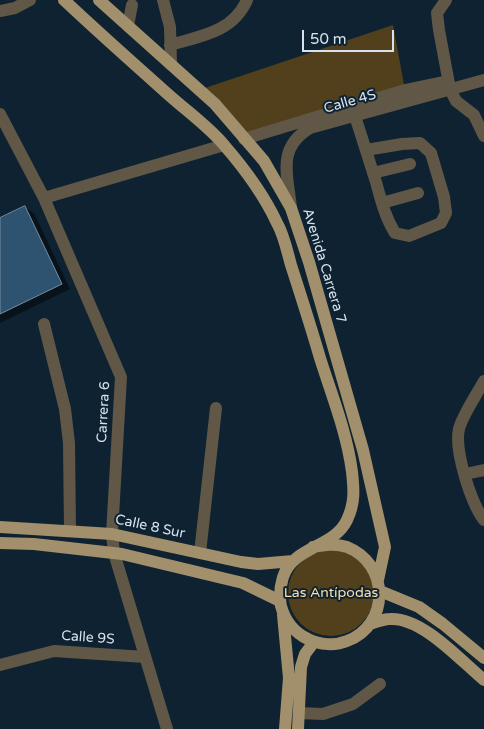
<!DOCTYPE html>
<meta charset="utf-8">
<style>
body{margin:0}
#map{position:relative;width:484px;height:729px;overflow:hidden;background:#0f2231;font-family:"Varela Round",sans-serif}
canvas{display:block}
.scale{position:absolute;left:302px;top:30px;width:92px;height:22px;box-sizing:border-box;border:2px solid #d6e2ed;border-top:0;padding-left:6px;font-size:15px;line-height:18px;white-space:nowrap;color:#d6e2ed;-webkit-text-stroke:4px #0f2231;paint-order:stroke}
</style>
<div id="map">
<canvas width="484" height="729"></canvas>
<div class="scale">50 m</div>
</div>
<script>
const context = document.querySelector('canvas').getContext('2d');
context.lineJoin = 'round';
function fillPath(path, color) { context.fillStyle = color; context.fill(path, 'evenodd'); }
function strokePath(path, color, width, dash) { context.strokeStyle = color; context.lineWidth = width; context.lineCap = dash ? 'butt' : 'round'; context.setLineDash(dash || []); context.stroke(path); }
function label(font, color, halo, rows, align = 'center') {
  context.font = font + ' "Varela Round",sans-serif'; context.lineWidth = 4; context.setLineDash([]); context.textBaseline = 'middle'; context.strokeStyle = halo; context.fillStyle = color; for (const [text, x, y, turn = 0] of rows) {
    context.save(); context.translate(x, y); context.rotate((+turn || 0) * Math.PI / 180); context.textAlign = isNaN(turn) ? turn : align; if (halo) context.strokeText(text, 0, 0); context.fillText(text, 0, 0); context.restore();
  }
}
fillPath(new Path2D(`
 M393 25 405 90 244 139 199 90Z
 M288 593a43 43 0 1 1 86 0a43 43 0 1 1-86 0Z`), '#52401d');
fillPath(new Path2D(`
 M25 207 34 213 70 289 0 323V219Z`), '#0007');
const building = new Path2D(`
 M25 206 62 284 0 314V218Z`);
fillPath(building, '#2e5371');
strokePath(building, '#768c9f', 1);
strokePath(new Path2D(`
 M163 0 170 27 171 64
 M446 0 437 13 439 30 450 89 456 101 474 115 484 136
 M0 11 15 8 30 0
 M128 26 132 5
 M170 45C201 36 233 32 247 0
 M0 114 44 198 121 377 112 534 114 553 167 729
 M355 116C362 138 369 160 376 182 381 200 385 217 395 233L409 236 441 223 446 213 444 197 431 153 420 143 402 144 366 150
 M244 139 405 90 448 81
 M373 173 410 164
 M44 198 224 145
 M382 203 418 193
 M291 208C288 176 276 148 310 128L484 80
 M44 324 65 409 69 443 70 531
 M484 381C477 394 462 416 459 429 454 450 471 503 484 520
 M465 474 484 470
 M200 553 216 408
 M0 665 54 651 145 657
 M299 713 323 714 353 704 380 684`), '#615746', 12);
strokePath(new Path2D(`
 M64 0C99 33 134 64 170 96 188 112 209 127 224 145 244 168 264 195 277 223 284 235 287 251 291 265 301 296 311 327 320 358 332 396 347 433 352 472 354 490 355 503 347 520 334 548 293 546 283 577 280 587 279 596 281 606 285 621 295 633 308 639 320 645 335 646 347 641 390 625 390 564 347 547 335 543 324 545 313 547
 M99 0 215 104 264 161 291 208 309 262 363 450 385 547 378 580
 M0 527 112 534 241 562 258 564 293 561
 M0 543 34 544 122 554 243 583 280 601
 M380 591 419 607 443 624 484 658
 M283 615 289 678 285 729
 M370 624C376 622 383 619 390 619 422 617 460 660 484 680
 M298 729 301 667 305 654 314 642`), '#a28f6b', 12);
label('14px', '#d6e2ed', '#0f2231', [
 ["Calle 4S",350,102,-16],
 ["Avenida Carrera 7",324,266,73],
 ["Carrera 6",104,412,-87],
 ["Calle 8 Sur",150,527,12],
 ["Calle 9S",88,638,4]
]);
label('14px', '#fbdea8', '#0f2231', [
 ["Las Antípodas",331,593]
]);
</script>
